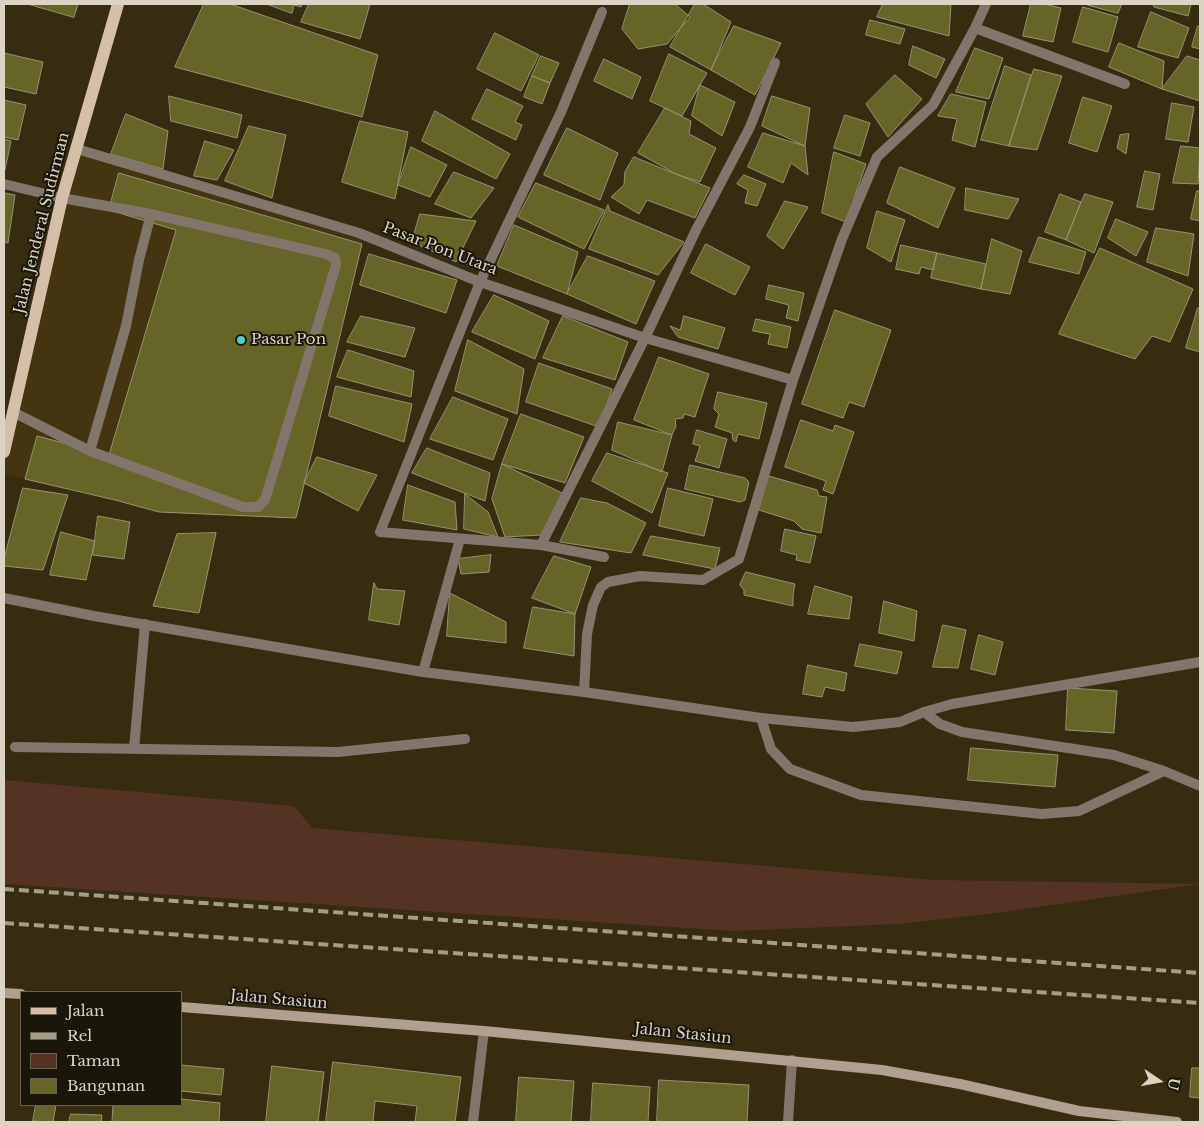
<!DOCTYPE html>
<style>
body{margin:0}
#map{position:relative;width:1204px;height:1126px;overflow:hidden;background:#382c10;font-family:"Libre Baskerville",serif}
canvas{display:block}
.frame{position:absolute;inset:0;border:5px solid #dbd4c4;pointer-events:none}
.legend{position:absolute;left:20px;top:991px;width:162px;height:115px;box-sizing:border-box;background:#1b160a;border:1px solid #686254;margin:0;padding:6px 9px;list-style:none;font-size:15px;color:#dbd4c4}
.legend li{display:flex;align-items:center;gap:10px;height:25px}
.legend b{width:25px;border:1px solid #686254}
.north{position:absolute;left:1134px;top:1056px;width:50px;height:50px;-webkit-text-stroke:4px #1b160a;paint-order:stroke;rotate:102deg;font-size:14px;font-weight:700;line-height:20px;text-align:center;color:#dbd4c4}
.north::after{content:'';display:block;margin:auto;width:18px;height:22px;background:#dbd4c4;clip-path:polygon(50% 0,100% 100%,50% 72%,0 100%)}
</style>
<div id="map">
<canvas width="1204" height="1126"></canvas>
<div class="frame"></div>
<ul class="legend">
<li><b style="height:6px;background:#d6bfa9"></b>Jalan</li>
<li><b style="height:6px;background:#a69d89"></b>Rel</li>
<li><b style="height:14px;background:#543224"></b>Taman</li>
<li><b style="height:14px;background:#666527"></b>Bangunan</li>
</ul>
<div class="north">U</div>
</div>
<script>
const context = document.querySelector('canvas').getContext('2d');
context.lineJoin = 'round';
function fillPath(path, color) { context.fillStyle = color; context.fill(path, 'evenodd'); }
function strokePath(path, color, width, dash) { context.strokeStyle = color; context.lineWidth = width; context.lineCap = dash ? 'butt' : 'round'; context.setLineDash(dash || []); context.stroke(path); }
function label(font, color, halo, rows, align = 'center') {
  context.font = font + ' "Libre Baskerville",serif'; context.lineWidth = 4; context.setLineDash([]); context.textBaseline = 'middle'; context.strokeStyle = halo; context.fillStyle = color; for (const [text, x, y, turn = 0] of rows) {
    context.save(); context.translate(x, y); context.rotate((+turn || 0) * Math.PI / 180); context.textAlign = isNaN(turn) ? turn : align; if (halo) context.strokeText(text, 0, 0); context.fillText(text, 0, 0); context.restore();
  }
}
fillPath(new Path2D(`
 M77 149 359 233 362 244 115 500 4 474V452Z`), '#443510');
fillPath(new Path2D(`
 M4 780 294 806 312 828 935 880 1200 884 996 913 899 924 734 931 4 884Z`), '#543224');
const building = new Path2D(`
 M28 4H78L74 17Z
 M204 4H230L378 55 362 117 175 67Z
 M267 4H302L301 7 294 5 292 13Z
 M309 4H370L360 39 301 22Z
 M630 4H675L690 17 667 44 638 49 622 29Z
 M695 4H703L731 22 711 70 670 47Z
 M883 4H951L949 36 877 17Z
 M1031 4H1044L1061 8 1053 42 1023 36Z
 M1084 4H1122L1118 13Z
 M1154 4H1191L1188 16 1154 7Z
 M1083 7 1118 17 1108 52 1073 42Z
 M1151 12 1189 28 1178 58 1138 47Z
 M870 20 905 29 900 44 866 35Z
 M734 26 781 43 755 95 711 70Z
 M1198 26 1200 27V49L1192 47Z
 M495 33 539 55 521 91 477 69Z
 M1119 43 1164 61 1162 89 1109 67Z
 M913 46 945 59 936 78 909 65Z
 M975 48 1003 58 989 99 956 92Z
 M4 53 43 62 36 94 4 87Z
 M669 54 707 73 682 116 650 101Z
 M541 56 559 63 550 83 532 76Z
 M1187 56 1200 60V101L1162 89Z
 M604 59 641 77 632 99 594 81Z
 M1005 66 1031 75 1009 146 981 140Z
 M1034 69 1062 76 1037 150 1009 146Z
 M895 75 922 99 888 137 866 104Z
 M532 76 550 83 542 104 524 97Z
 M700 85 735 102 722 136 692 116Z
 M487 89 523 106 515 122 522 125 516 140 472 119Z
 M951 94 986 102 975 147 952 140 957 119 938 116Z
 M169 96 242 115 237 138 171 121Z
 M772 96 810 108 805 146 762 126Z
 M1083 97 1112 106 1097 152 1069 143Z
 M4 100 26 105 18 140 4 137Z
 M1172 103 1194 107 1188 142 1166 139Z
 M665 108 691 121 689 134 716 148 700 182 676 174 638 153Z
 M435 111 510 154 496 179 422 141Z
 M126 114 168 131 163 169 111 154Z
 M845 115 870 123 860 156 834 148Z
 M360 121 408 132 395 199 342 182Z
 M249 126 286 135 272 198 225 181Z
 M567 128 618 153 600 200 544 175Z
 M763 133 805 146 808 175 791 163 783 183 748 167Z
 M1129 134 1126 154 1117 148 1120 135Z
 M4 139 11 141 5 170H4Z
 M205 141 234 150 217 180 194 176Z
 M1181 146 1200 148 1198 184 1173 183Z
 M411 147 447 165 430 197 398 185Z
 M834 152 866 164 846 222 822 213Z
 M634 157 710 188 695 218 647 200 639 214 611 197 624 185 625 172Z
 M900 167 955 188 938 228 887 203Z
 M1145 171 1160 174 1153 210 1137 207Z
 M454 172 494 188 471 218 435 204Z
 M119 173 362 244 296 518 159 512 115 500 25 479 37 436 109 455 176 230 109 210Z
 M744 175 766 184 757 206 745 203 748 190 737 184Z
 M536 183 604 210 584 249 518 217Z
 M966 188 1019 199 1008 219 965 210Z
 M1197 191H1200V221L1191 219Z
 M4 193 15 195 8 243 4 242Z
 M1060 194 1081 202 1066 240 1045 232Z
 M1085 194 1113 202 1094 253 1066 240Z
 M785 201 808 207 783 249 767 236Z
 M608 205 610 211 684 242 658 275 589 249Z
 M877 211 905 220 891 262 867 248Z
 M420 214 476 221 456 262 412 242Z
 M1116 219 1148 232 1136 256 1108 238Z
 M514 225 578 252 567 294 497 266Z
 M1156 228 1194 234 1188 276 1147 262Z
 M1039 237 1086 252 1079 274 1029 262Z
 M992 239 1022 251 1010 294 981 289Z
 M706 244 750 267 735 295 691 273Z
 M901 245 937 253 933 270 921 267 919 274 896 269Z
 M1100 248 1193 289 1170 342 1152 336 1135 359 1059 334Z
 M937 253 986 264 981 289 931 278Z
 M369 254 457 280 446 313 360 285Z
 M588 256 655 281 636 324 567 294Z
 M769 285 804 293 798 321 786 318 789 305 766 299Z
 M494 295 549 321 535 359 472 332Z
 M1198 308 1200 309V352L1186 348Z
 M835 310 891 330 864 407 849 402 843 418 802 404Z
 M361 316 415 328 405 357 347 342Z
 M563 316 628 342 615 380 543 358Z
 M684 316 725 328 718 349 678 337 670 326 680 330Z
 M756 319 791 327 787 348 768 344 770 334 753 331Z
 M468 340 524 369 517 414 455 391Z
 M348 350 414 371 411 397 337 377Z
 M659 357 709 374 695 417 684 414 683 418 675 419 676 426 672 435 634 420Z
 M539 363 612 389 599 427 526 402Z
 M336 386 412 404 404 442 329 416Z
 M718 392 767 403 759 439 738 434 736 442 733 440 732 433 715 427 719 414 714 409Z
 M453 397 508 419 493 460 430 439Z
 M521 414 584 437 565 483 502 464Z
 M801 420 833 431 835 425 854 432 833 494 823 490 826 481 785 467Z
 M618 422 672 435 662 472 612 450Z
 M697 430 727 439 719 468 695 461 700 446 693 444Z
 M427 448 490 473 485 501 412 473Z
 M607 453 668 473 652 513 592 481Z
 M317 457 377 475 358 511 304 483Z
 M502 464 562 493 541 535 505 537 492 499Z
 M690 465 745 478 749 482 745 500 740 502 685 489Z
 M769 476 817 490 819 496 827 497 821 533 802 529 794 521 759 510Z
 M408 485 455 502 457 530 403 520Z
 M23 488 68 495 43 570 4 566V559Z
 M668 488 713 499 704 536 659 526Z
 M465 494 488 512 498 537 464 529Z
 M581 498 607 503 646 523 631 553 560 542Z
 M98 516 130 522 124 559 93 555Z
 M785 529 816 536 810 563 796 560 797 555 781 551Z
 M61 532 95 541 86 580 50 575Z
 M216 533 199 613 153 606 177 534Z
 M651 536 720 548 715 569 643 555Z
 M491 555 489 572 461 574 458 559Z
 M554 556 591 567 575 614 532 598Z
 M746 572 795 584 793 595V606L744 595V590L740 585Z
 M374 583 377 589 405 591 399 625 369 620Z
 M815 586 852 597 849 619 808 614Z
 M450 593 506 622V643L447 636Z
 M884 601 917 611 914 641 879 633Z
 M533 607 575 614 574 656 524 648Z
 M943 625 966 630 958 668 933 667Z
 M979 635 1003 642 995 675 971 669Z
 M860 644 902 652 897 674 855 666Z
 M808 665 847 673 844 691 825 687 822 697 803 694Z
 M1068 688 1117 691 1114 733 1066 730Z
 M971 748 1058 755 1055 787 968 780Z
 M333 1062 461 1077 455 1122H415L417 1106 375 1101 373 1122H326Z
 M181 1065 224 1069 221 1095 181 1091Z
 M272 1066 324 1072 318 1122H266Z
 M1192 1068H1200V1098L1190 1097Z
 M519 1077 574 1081 571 1122H516Z
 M659 1080 749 1085 747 1122H657Z
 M593 1083 650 1087 648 1122H591Z
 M181 1099 220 1103 219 1122H112L113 1105H181Z
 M36 1105H56L53 1122 33 1121Z
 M71 1114 102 1115 101 1122H69Z`);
fillPath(building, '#666527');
strokePath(building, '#939473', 1);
strokePath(new Path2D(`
 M13 412 90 451 126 326 139 260 151 214 62 198
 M90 451 243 507H258L265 500 336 265 335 258 326 254 151 214
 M924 712 940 724 962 732 1114 755 1164 771 1200 786
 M761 718 771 749 790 769 861 795 1042 814 1079 811 1164 771
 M15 747 338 752 465 739
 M134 749 145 624`), '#82766c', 10);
strokePath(new Path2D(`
 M602 12 561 112 480 282 380 532 541 545 604 557
 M975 28 1125 84
 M77 149 359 233 480 282 645 338 793 380
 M4 184 62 198
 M541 545 645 338 696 230 750 127 775 63
 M4 598 94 616 423 672 584 692 761 718 853 727 900 722 924 712 952 704 1200 662
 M423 672 460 539
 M584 692 587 634 593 605 601 587 608 582 640 576 703 580 739 559 793 380 842 239 877 157 933 105 975 28 986 4
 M473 1122 484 1031
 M788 1122 792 1060`), '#82766c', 10);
strokePath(new Path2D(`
 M4 993 21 994
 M181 1007 484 1031 882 1070 960 1084 1079 1111 1177 1122`), '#b19f8f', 10);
strokePath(new Path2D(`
 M4 452 62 198 118 4`), '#d6bfa9', 12);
strokePath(new Path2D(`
 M4 889 1200 973
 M4 923 1200 1003`), '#a69d89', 4, [10, 5]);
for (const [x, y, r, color] of [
 [241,340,5,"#52cdce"]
]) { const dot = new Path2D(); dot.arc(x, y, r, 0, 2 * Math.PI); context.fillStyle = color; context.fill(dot); strokePath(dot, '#1b160a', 2); }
label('15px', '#dbd4c4', '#1b160a', [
 ["Jalan Jenderal Sudirman",42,223,-76],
 ["Pasar Pon Utara",440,249,21],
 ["Jalan Stasiun",279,1000,5],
 ["Jalan Stasiun",683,1034,6]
]);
label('15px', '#dbd4c4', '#1b160a', [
 ["Pasar Pon",251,340]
], 'left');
</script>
